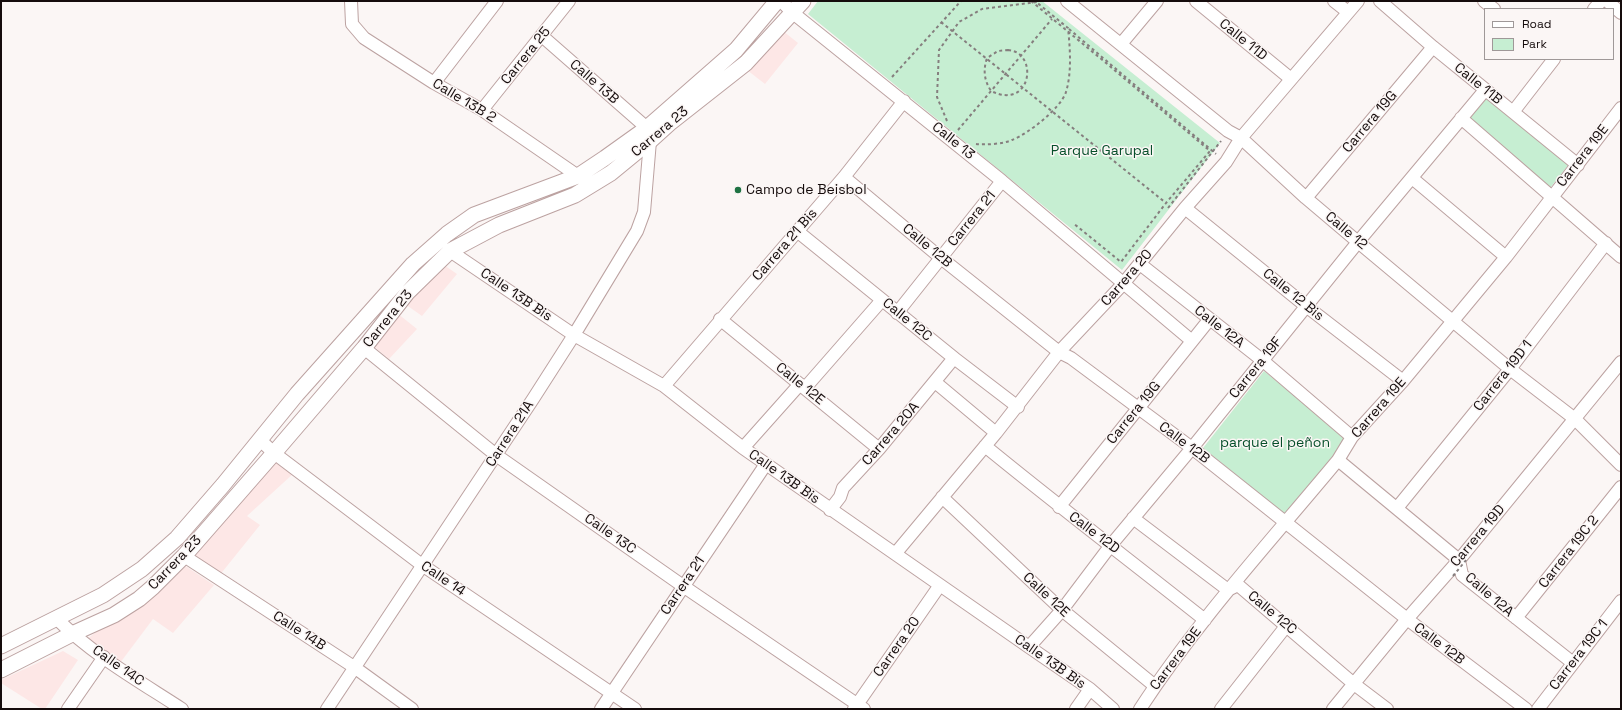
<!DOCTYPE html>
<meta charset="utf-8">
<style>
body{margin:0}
#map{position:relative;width:1622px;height:710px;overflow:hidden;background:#fbf6f5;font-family:"Space Grotesk",sans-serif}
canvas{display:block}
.frame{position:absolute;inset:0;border:2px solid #150c0c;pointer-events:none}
.legend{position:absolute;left:1484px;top:8px;width:130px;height:52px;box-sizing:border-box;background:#fbf6f5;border:1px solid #9f9898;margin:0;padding:5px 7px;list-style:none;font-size:12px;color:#150c0c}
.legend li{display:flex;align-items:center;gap:8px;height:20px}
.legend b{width:20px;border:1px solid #9f9898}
</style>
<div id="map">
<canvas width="1622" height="710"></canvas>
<div class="frame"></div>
<ul class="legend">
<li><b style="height:5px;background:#fff"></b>Road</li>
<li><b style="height:11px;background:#c6eed2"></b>Park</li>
</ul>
</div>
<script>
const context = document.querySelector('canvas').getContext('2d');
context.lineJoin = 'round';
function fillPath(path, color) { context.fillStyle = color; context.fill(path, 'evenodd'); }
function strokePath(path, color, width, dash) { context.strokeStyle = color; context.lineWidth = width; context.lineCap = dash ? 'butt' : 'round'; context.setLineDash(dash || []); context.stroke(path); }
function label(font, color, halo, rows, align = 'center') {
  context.font = font + ' "Space Grotesk",sans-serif'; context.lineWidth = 3; context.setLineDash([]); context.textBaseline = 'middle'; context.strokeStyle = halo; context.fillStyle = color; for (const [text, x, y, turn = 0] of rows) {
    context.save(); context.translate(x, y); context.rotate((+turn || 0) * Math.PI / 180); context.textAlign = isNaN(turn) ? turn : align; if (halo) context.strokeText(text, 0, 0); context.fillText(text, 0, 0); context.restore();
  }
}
fillPath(new Path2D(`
 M783 31 798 43 765 84 747 70Z
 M444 265 457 274 422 316 405 304Z
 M397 313 417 329 389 359 371 344Z
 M273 458 294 473 247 516 260 525 219 576 187 555Z
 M181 563 214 585 173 633 153 619 120 663 86 640Z
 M63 651 78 660 45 709H42L1 683V680Z`), '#fde7e6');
fillPath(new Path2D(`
 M818 1H1042L1220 143 1122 270 808 14Z
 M1484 91 1570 163 1546 193 1459 120Z
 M1264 371 1347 438 1286 515 1203 448Z`), '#c6eed2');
const minor = new Path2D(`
 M351 1 352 24 364 38 434 83 482 110 578 176
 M781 1 793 13 1002 181 1192 341
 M1067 1 1228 131 1241 138 1306 198 1358 242 1510 369 1575 419 1621 465
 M1196 1 1291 79
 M1334 1 1348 12
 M1380 1 1433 47 1578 165
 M1484 1 1494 9
 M1607 1 1621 13
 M1594 9 1601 1
 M542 36 647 128
 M1121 44 1157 1
 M434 83 497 1
 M482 110 569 1
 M1513 112 1554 59
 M1461 118 1621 257
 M844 177 941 258 1059 352 1071 358 1192 448 1407 619 1526 709
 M1412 178 1506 257
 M1306 198 1433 47
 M1185 208 1306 306 1403 381
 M797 231 954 358 1018 407
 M450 251 574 335 664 386 743 448 1029 647 1090 689 1113 709
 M1140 264 1262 360 1352 437
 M897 313 1002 181
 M720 319 879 449
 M364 348 496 455 683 586 864 709
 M935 382 996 433
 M664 386 844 177 904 101
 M805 388 882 300
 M260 440 274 453 422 565 635 709
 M985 446C1057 505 1132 562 1205 620
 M743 448 800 384
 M1338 460 1459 560 1462 575 1573 663
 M942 497 1062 610 1155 686
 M1059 507 1209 320
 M1397 508 1510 369 1606 243
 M830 510 840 497 843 488 879 449 954 358
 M1133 518 1228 590 1238 585 1354 684 1387 709
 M895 554 996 433 1059 352 1123 284 1185 208 1226 162 1241 138 1358 1
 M184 556 354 667 412 709
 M1516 618 1621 487
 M57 619C93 655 139 681 182 709
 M1029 647 1062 610 1111 545 1192 448 1358 242 1485 90
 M68 709 104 657
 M327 709 533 399 574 335 637 231 644 212 650 141
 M601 709 766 464
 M854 709 940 585
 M1076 709 1090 689
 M1140 709C1198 620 1270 542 1338 460L1352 437 1403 381 1506 257 1621 108
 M1221 709 1287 625
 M1333 709 1407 619 1459 560 1621 362
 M1538 709 1621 601`);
const major = new Path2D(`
 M1 646 103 595 142 569 177 538 223 485 297 394 413 264 447 234 474 215 578 176 605 158 647 128 736 50 777 1
 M1 670 72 634 114 615 139 599 153 587 184 556 274 453 364 348 407 293 450 251 499 225 575 195 611 173 650 141 671 122 746 63 803 1`);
strokePath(minor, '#bca2a1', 14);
strokePath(major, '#bca2a1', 17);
strokePath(new Path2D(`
 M1031 1 1106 63 1210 151 1166 203 1121 262 1073 223
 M941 22 1166 203
 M1069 29 1216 154
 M1008 50C1039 52 1032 111 991 91 984 80 983 70 987 58L998 51Z
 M892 77 961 1
 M947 121 937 97 939 50 959 22 982 9 1037 2
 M958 130 1052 19
 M976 144C985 145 1004 144 1012 140 1028 134 1061 108 1066 92 1072 72 1070 48 1068 28L1035 1
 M1168 208 1221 141`), '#857e7e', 2, [3, 3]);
strokePath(minor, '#fff', 12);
strokePath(major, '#fff', 15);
strokePath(new Path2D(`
 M1453 576 1466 560`), '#857e7e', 2, [3, 3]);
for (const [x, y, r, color] of [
 [738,190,4,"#1f7243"]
]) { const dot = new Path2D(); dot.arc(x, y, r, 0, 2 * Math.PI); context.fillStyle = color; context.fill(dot); strokePath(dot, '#fbf6f5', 1.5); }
label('14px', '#150c0c', '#fbf6f5', [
 ["Calle 11D",1243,40,39],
 ["Carrera 25",526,56,-51],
 ["Calle 13B",594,82,41],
 ["Calle 11B",1478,84,39],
 ["Calle 13B 2",464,101,31],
 ["Carrera 19G",1370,122,-50],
 ["Carrera 23",660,132,-40],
 ["Calle 13",953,141,39],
 ["Carrera 19E",1583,156,-52],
 ["Carrera 21",972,219,-51],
 ["Calle 12",1346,231,40],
 ["Carrera 21 Bis",785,245,-49],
 ["Calle 12B",927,246,40],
 ["Carrera 20",1127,278,-49],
 ["Calle 13B Bis",516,295,34],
 ["Calle 12 Bis",1293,295,39],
 ["Carrera 23",388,319,-51],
 ["Calle 12C",907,320,39],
 ["Calle 12A",1219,327,38],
 ["Carrera 19F",1256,368,-51],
 ["Carrera 19D 1",1503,376,-52],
 ["Calle 12E",800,384,39],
 ["Carrera 19E",1379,408,-49],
 ["Carrera 19G",1134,413,-51],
 ["Carrera 21A",510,434,-57],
 ["Carrera 20A",891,434,-49],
 ["Calle 12B",1184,443,37],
 ["Calle 13B Bis",784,477,35],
 ["Calle 12D",1094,533,37],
 ["Calle 13C",610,534,35],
 ["Carrera 19D",1478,536,-50],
 ["Carrera 19C 2",1569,552,-52],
 ["Carrera 23",175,563,-46],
 ["Calle 14",443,579,34],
 ["Carrera 21",683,586,-56],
 ["Calle 12E",1046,595,43],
 ["Calle 12A",1489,595,41],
 ["Calle 12C",1272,613,40],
 ["Calle 14B",299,631,33],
 ["Calle 12B",1439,644,37],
 ["Carrera 20",897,647,-55],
 ["Carrera 19C 1",1579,655,-52],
 ["Carrera 19E",1176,659,-53],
 ["Calle 13B Bis",1050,662,35],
 ["Calle 14C",118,666,35]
]);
label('14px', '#064f2a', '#fbf6f5', [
 ["Parque Garupal",1102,151],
 ["parque el peñon",1275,443]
]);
label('14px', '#150c0c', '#fbf6f5', [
 ["Campo de Beisbol",746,190]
], 'left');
</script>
